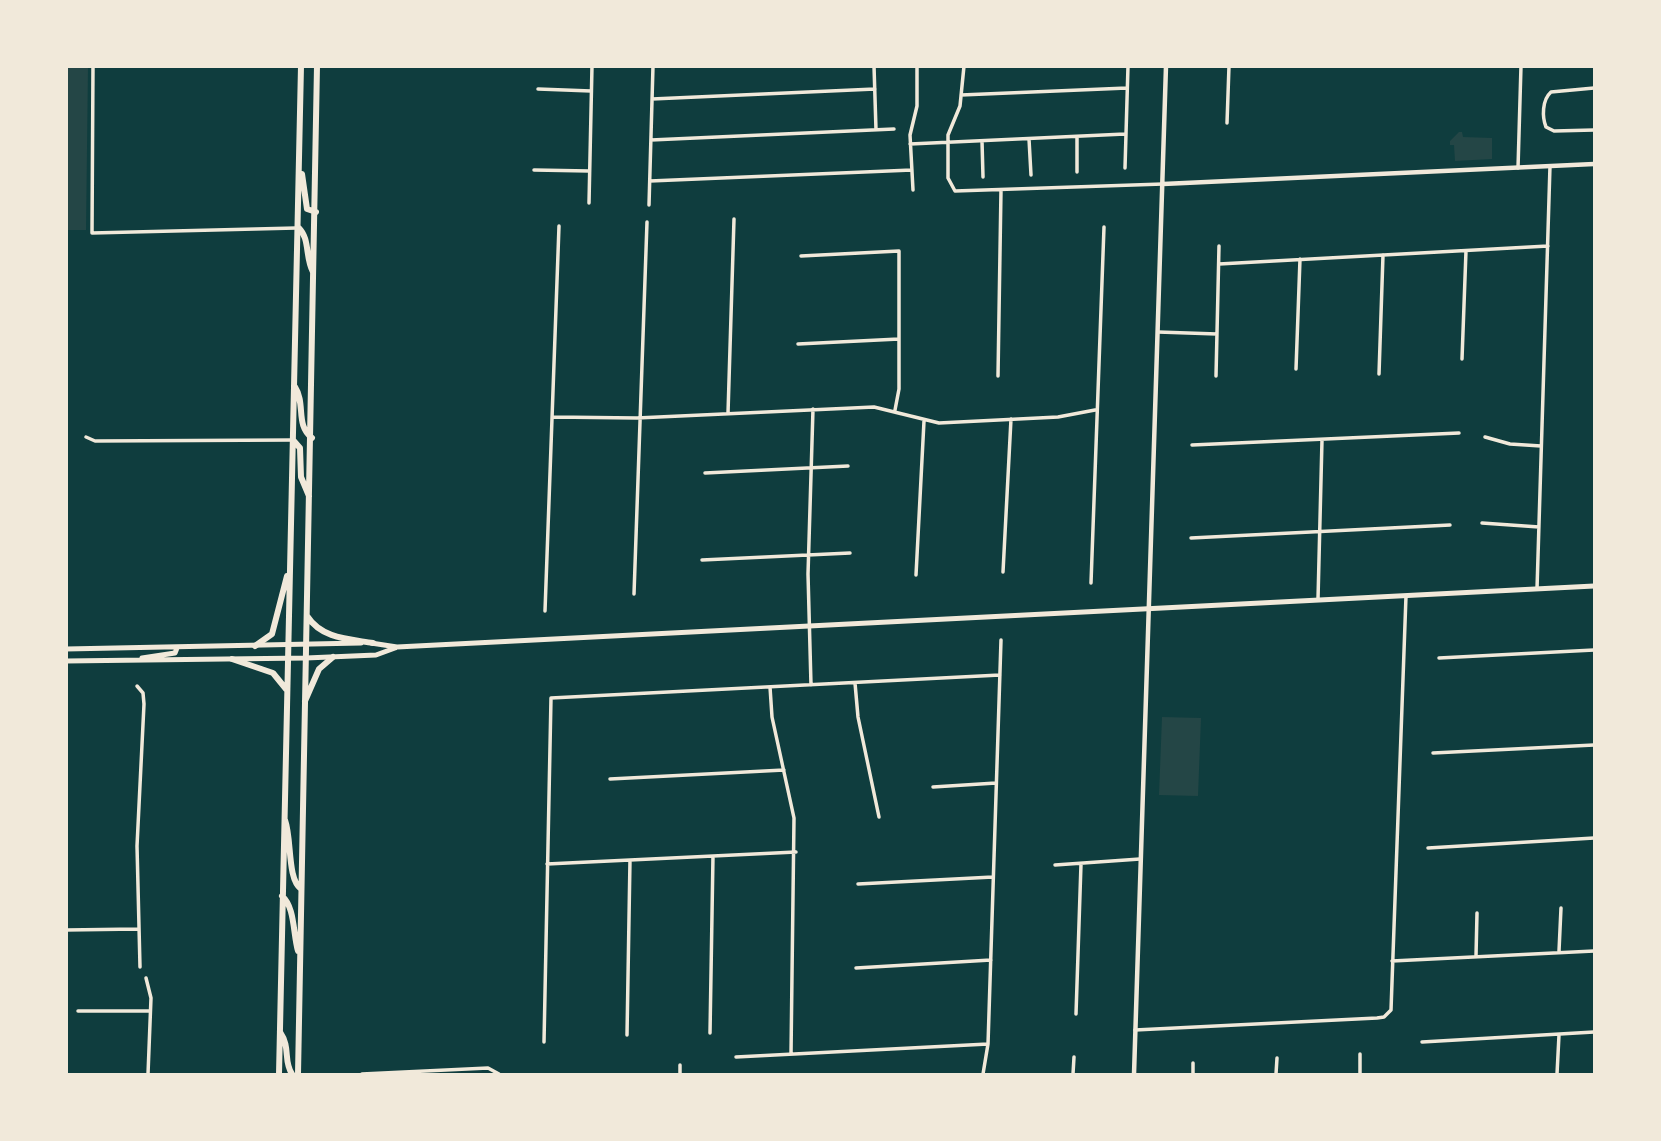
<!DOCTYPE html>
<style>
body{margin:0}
#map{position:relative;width:1661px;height:1141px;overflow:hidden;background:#0f3d3e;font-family:Ubuntu,sans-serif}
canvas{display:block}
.frame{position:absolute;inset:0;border:68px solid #f1e9da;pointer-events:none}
</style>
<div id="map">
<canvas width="1661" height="1141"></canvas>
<div class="frame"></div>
</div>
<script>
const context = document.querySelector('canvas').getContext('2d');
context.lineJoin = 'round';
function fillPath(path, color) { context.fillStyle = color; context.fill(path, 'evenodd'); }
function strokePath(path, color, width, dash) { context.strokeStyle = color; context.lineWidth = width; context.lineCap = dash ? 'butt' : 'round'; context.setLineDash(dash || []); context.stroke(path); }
fillPath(new Path2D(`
 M66 67H88L86 230H67Z
 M1459 132H1462L1463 137 1492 138V159L1455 161 1454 145H1450V141Z
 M1162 717 1201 718 1198 796 1159 795Z`), '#244646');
strokePath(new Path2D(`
 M93 66 92 233 296 228
 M874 66 876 130
 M964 66 960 106 948 135V178L955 191 1163 184
 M1594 88 1551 92C1542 100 1542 117 1546 127L1554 131 1594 130
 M538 89 591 91
 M961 95 1127 88
 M652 99 875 89
 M1227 123 1229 66
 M1077 137V172
 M1029 139 1031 175
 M651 140 894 129
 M982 141 983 177
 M910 144 1125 134
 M1125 168 1128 66
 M1518 168 1521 66
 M534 170 589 171
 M650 181 912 170
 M913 190 910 135 917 106V66
 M589 203 592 66
 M649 205 653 66
 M801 256 899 251V389L895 410
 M1219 264 1548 246
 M1158 332 1217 334
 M798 344 899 339
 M1462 359 1466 251
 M1296 369 1300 259
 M1379 374 1383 255
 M998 376 1001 190
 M1216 376 1219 246
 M728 413 734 219
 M552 417 637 418 874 407 939 423 1058 417 1095 410
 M86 437 95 441 293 440
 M1485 437 1510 444 1541 446
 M1192 445 1459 433
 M705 473 848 466
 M1482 523 1539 527
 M1191 538 1450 525
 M702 560 850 553
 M1003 572 1011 419
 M916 575 924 421
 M1091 583 1104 227
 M1537 589 1550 166
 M634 594 647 222
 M1318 599 1322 440
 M545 611 559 226
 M1439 658 1594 650
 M855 683 858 717 879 817
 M811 685 808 574 813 409
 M137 686 143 693 144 704 137 846 140 967
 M770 687 772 717 794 818 791 1054
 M1433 753 1594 745
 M610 779 784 770
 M933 787 996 783
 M1428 848 1594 838
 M547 864 796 852
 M1055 865 1140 859
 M858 884 993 877
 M66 930 138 929
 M1559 951 1561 908
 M1476 956 1477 913
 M1392 961 1594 951
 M856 968 991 960
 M146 978 151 998 148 1074
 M78 1011H149
 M1076 1014 1081 864
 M1135 1030 1377 1018 1384 1017 1391 1010 1406 596
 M710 1033 713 856
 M627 1035 630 860
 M544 1042 551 698 1000 675
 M1422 1042 1594 1032
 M736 1057 988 1044
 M362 1074 488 1068 499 1074
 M680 1074V1065
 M983 1074 988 1044 1001 640
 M1073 1074 1074 1057
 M1193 1074V1063
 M1276 1074 1277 1058
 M1360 1074V1054
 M1557 1074 1559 1035`), '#f1e9da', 3.5);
strokePath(new Path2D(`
 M1163 184 1594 164
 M1134 1074 1166 66`), '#f1e9da', 4.5);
strokePath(new Path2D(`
 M371 643 397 647 1594 586
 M66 649 361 643
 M142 658 175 653 177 648
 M66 661 306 658 376 655 395 648`), '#f1e9da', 5);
strokePath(new Path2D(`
 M302 174 307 209 316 212
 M299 228C310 239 305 257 313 272
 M295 387C306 404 295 425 312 438
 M293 440 300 448 301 477 309 496
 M307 616C322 639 349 639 373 643
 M255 646 272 634 287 576
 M232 659 273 673 286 689
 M305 701 319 669 333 657
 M285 820C292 839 287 879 301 889
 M282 896C295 907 293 934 298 951
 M280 1032C291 1048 283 1061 292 1074
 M279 1074 301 66
 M298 1074 317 66`), '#f1e9da', 6);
</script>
